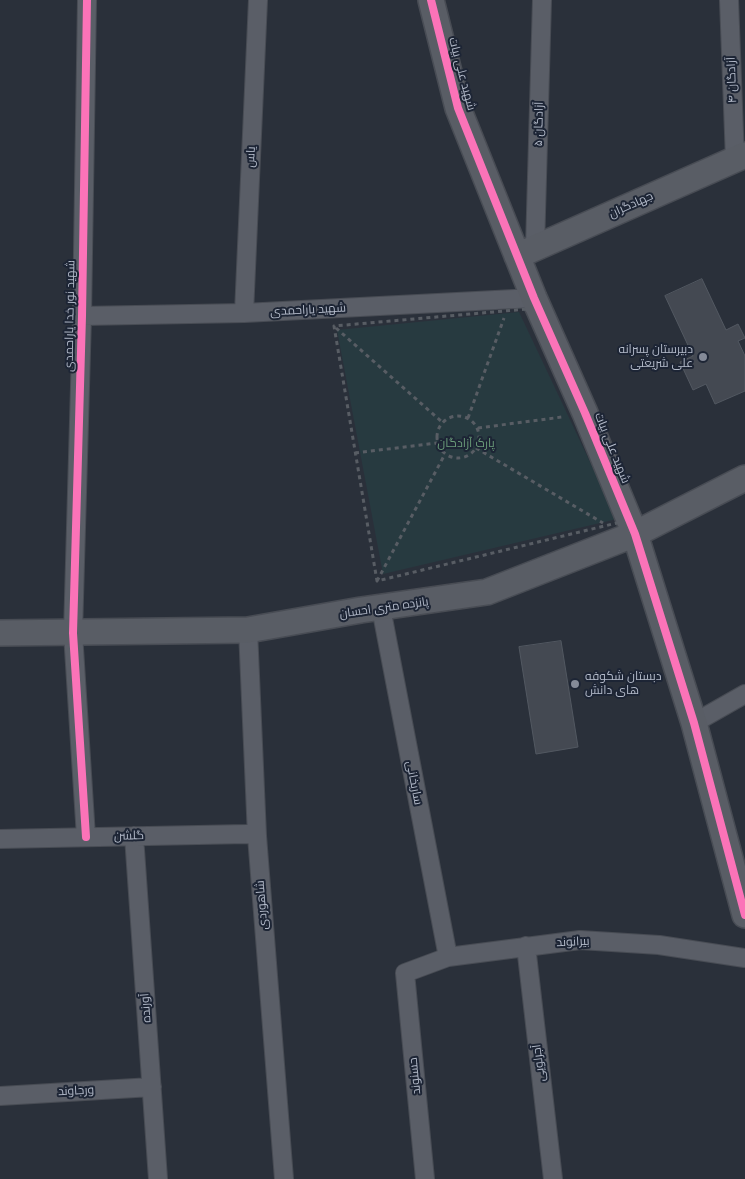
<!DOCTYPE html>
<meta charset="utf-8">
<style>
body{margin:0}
canvas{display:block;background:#2a303a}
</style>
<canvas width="745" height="1179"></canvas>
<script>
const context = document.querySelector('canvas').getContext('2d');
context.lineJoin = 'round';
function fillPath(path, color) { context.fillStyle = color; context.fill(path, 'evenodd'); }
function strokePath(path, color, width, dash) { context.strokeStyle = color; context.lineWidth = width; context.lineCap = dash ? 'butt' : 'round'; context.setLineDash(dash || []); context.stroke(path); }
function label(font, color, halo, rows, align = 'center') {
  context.font = font + ' "Open Sans",Cairo,sans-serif'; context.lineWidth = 4; context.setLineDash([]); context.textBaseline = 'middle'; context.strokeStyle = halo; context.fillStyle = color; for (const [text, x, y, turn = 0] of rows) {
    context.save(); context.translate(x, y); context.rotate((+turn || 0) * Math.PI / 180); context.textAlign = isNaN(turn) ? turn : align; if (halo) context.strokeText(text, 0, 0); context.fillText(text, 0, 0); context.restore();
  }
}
fillPath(new Path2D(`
 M519 312 617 519 383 574 337 330Z`), '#273a40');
const building = new Path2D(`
 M702 279 726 330 738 324 745 338 738 341 745 356V391L715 404 706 384 693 390 680 362 693 356 665 296Z
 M561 641 578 747 536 754 519 647Z`);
fillPath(building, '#444952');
strokePath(building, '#525861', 1);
const street = new Path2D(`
 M729 0 735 160
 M535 248 542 0
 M244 313 258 0
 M82 316 244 313 534 298
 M381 608 448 957
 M248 630 257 836 284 1179
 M694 723 745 694
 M134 836 158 1179
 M86 837 73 633 82 316 87 0
 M0 839 247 834 257 836
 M526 946 553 1179
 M0 1096 152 1087
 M425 1179 405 973 448 957 580 940 659 945 745 958`);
const secondary = new Path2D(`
 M431 0 458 108 534 298 585 413 635 534 694 723 745 915
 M517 256 745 155
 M0 633 248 630 361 610 487 592 635 534 745 478`);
strokePath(street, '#484c54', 20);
strokePath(secondary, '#484c54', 28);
strokePath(new Path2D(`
 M527 309 625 521 377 581 334 326Z
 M336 328 442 422
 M437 437a21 21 0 1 1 42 0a21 21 0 1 1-42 0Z
 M468 418 504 318
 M478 428 562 417
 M476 448 603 523
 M355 453 437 443
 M377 581 445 454`), '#585d64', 3, [4, 4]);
strokePath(street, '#5a5e67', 18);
strokePath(secondary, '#595d65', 25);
strokePath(new Path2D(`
 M431 0 458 108 534 298 585 413 635 534 694 723 745 915
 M86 837 73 633 82 316 87 0`), '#fb73b8', 8);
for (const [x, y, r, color] of [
 [703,357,5,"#848a98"],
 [575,684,5,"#848a98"]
]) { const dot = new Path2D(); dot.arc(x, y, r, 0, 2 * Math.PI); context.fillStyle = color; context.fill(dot); strokePath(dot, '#1d2535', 2); }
label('12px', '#b4bbca', '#1d2535', [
 ["شهید علی بیات",462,74,75],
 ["آزادگان ۴",732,80,-92],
 ["آزادگان ۵",539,124,-89],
 ["یاس",251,157,-87],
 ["جهادگران",631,205,-24],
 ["شهید یاراحمدی",308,310,-3],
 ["شهید نور خدا یاراحمدی",70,316,-89],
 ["شهید علی بیات",612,448,68],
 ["پانزده متری احسان",384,608,-8],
 ["ساریخانی",414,783,79],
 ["گلشن",129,836,-1],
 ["شاهوردی",262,905,-94],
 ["بیرانوند",573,942,-3],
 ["آورنده",146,1008,-94],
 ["آجرلویی",539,1063,-97],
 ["حسنوند",415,1076,-96],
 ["ورجاوند",76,1091,-3]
]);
label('12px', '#b4bbca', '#1d2535', [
 ["دبیرستان پسرانه",693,350],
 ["علی شریعتی",693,364],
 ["دبستان شکوفه",585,677,"left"],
 ["های دانش",585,691,"left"]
], 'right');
label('12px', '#6a9c79', '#1d2535', [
 ["پارک آزادگان",466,444]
]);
</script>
